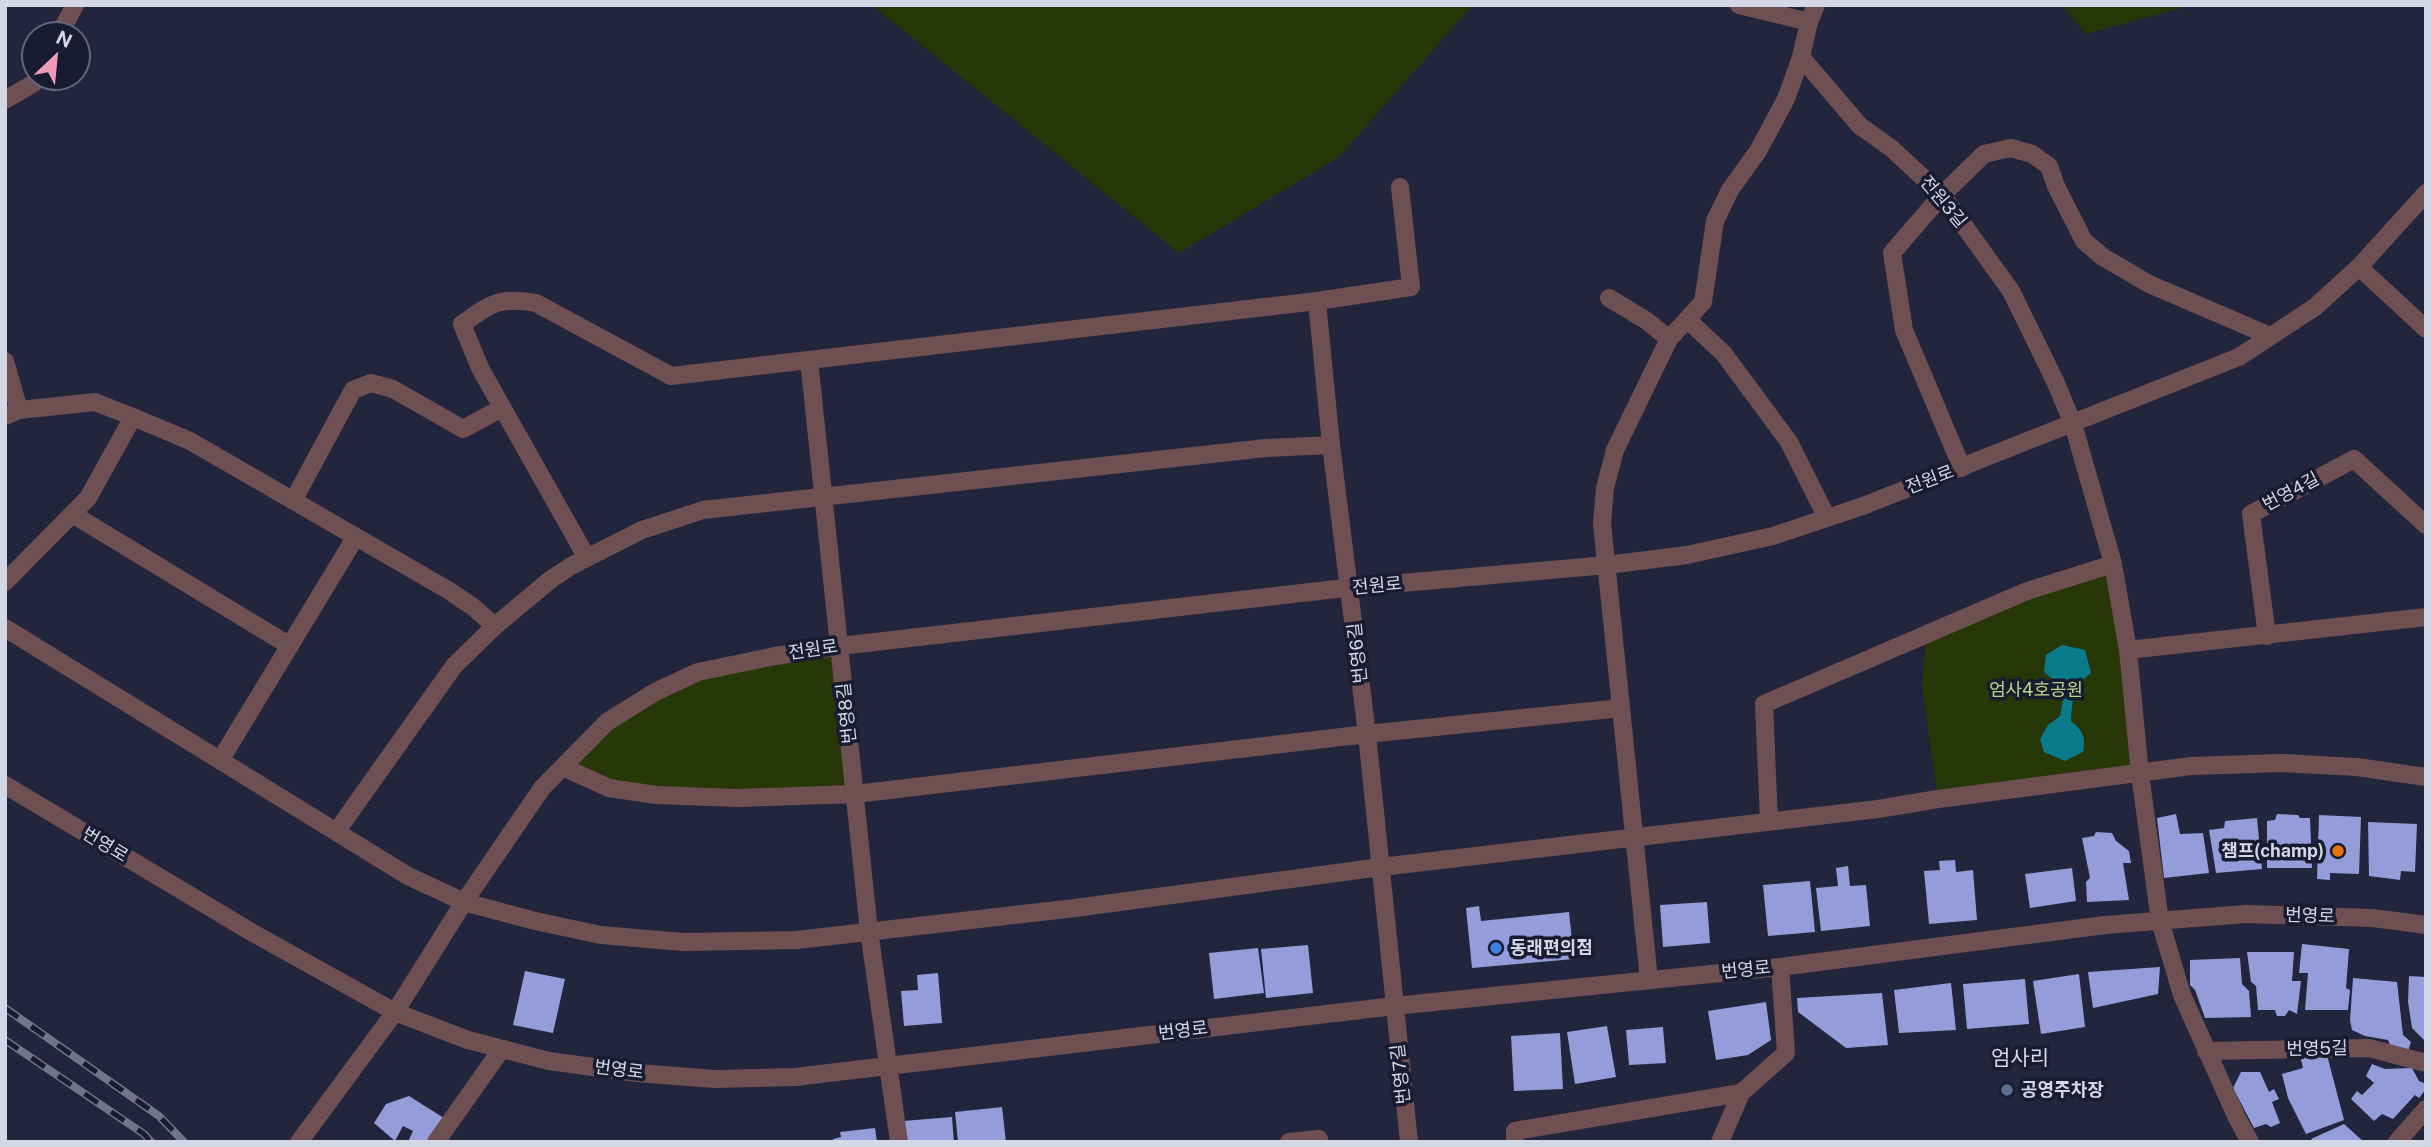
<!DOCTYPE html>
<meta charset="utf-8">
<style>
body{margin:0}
#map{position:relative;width:2431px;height:1147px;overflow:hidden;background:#22253b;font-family:"Public Sans",sans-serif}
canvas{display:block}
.frame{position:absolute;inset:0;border:7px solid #d4d7e5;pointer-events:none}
.north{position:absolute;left:21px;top:21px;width:70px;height:70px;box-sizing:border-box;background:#191b31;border:2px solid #646679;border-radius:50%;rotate:26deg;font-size:19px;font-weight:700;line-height:28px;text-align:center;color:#d4d7e5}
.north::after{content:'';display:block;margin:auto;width:24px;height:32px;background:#f09ab6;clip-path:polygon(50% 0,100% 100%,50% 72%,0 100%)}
</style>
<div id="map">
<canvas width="2431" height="1147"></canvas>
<div class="frame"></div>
<div class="north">N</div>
</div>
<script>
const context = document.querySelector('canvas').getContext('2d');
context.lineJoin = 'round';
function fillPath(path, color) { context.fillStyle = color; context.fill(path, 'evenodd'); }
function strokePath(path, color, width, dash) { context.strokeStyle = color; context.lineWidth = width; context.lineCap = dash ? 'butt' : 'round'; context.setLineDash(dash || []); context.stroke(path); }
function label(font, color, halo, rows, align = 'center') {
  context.font = font + ' "Public Sans","Noto Sans KR",sans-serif'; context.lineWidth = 7; context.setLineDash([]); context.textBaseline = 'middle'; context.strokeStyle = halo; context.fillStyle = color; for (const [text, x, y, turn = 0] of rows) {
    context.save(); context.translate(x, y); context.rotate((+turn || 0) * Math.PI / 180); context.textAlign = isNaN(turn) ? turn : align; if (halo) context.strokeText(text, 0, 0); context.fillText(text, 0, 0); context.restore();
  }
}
fillPath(new Path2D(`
 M872 5H1473L1339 157 1179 253Z
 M2062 5H2192L2086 34Z
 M2113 564 2140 770 1938 799 1922 687 1926 634Z
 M840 646 855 794 656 795 563 767 607 722 698 672Z`), '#273707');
fillPath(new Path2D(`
 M2062 645 2085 650 2091 673C2073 686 2072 700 2071 721 2083 731 2086 737 2083 752L2065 761 2044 752 2040 739 2048 725 2060 716 2064 695 2056 682 2044 672 2046 655Z`), '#0a7b8b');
fillPath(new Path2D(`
 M2176 814 2180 834 2203 833 2209 873 2164 878 2157 818Z
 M2277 814 2298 815 2300 818H2310L2312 868H2267V821L2275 820Z
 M2319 815 2361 817 2359 874 2330 873V880L2317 879Z
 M2257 818 2262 869 2216 873 2209 830 2224 828 2225 821Z
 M2368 822 2417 824 2415 872 2401 871 2400 880 2369 876Z
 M2096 832 2112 833 2116 841 2129 851 2131 863H2123L2129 900 2087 902 2086 882 2090 878 2082 838 2094 836Z
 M1955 860 1956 872 1973 870 1977 920 1929 924 1924 871 1940 870 1939 861Z
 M1848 866 1850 886 1866 885 1870 926 1821 931 1816 888 1838 886 1836 868Z
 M2072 868 2076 901 2030 908 2025 874Z
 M1810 881 1815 932 1768 936 1763 885Z
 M1707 902 1710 943 1663 947 1660 905Z
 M1479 906 1481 921 1569 912 1574 959 1472 968 1466 908Z
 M2302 944 2349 949 2346 988 2350 990 2348 1010H2305L2308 973H2299Z
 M1308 945 1313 993 1266 998 1261 949Z
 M1258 948 1264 993 1214 999 1209 953Z
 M2247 952H2294L2292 981H2301L2297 1014 2289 1010 2285 1016H2277L2275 1010H2258L2256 986 2251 982Z
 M2240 958 2242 984 2249 991 2251 1017 2205 1018 2195 990 2190 985V960Z
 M2160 967 2158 994 2093 1008 2088 972Z
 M525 971 565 979 553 1033 513 1025Z
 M938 973 942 1023 904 1026 901 991 918 990 917 975Z
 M2079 974 2085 1027 2041 1034 2033 981Z
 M2409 976 2426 977V1042L2412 1028 2408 1002Z
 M2353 978 2397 982 2403 1035 2411 1042 2408 1051 2391 1047 2388 1040 2365 1036 2352 1030 2350 1020Z
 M2025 979 2029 1024 1967 1029 1963 984Z
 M1951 983 1956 1030 1899 1033 1894 990Z
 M1882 993 1888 1045 1846 1048 1798 1012 1797 998Z
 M1766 1002 1771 1040 1748 1055 1716 1060 1708 1011Z
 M1607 1026 1616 1077 1575 1084 1567 1032Z
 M1663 1027 1666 1063 1629 1065 1626 1030Z
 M1560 1033 1563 1089 1514 1091 1511 1036Z
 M2300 1055H2327L2344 1120 2306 1134 2288 1098 2282 1074 2303 1068Z
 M2372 1064 2385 1069 2412 1068 2419 1081 2426 1084V1089L2419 1098 2415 1095 2393 1119 2382 1114 2374 1121 2351 1099 2357 1091 2362 1095 2374 1083 2366 1076Z
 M2241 1072H2260L2269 1092 2274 1089 2279 1099 2272 1102 2280 1123 2271 1127 2266 1124 2254 1128 2233 1088Z
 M409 1096 447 1120 432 1142H408L413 1131 403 1126 395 1141 374 1123 386 1104Z
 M1002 1107 1006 1142H958L955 1112Z
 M952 1117 954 1142H905L903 1121Z
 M2344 1124 2364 1142H2313L2311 1139Z
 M875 1128 877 1142H833V1139L841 1137 840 1132Z`), '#949cda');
strokePath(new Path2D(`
 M1739 5 1809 22
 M1816 5 1809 22 1801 57 1860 126 1891 148 1942 195 2011 291 2055 381 2073 424 2113 564 2128 650 2140 774 2160 921 2182 995 2237 1118 2250 1142
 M59 35 75 5
 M5 100 34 83 40 77
 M2359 267 2426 329
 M1609 298 1647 321 1669 339
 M1317 301 1331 445 1367 734 1409 1142
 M1688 320 1724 354 1789 442 1827 518
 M809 360 869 931 899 1142
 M5 361 19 410
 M5 416 19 410 95 402 133 417 190 441 448 590 473 607 495 626
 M1962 468 1904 330 1892 253 1942 195 1984 154 2011 148 2032 154 2049 166 2056 186 2084 241 2103 257 2149 284 2270 336
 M293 501 353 390 371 383 393 389 463 429 502 408
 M74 515 290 646
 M587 558 480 368 462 324C491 304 499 296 536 303L671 376 1317 301 1411 287 1400 187
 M5 582 88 498 133 417
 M5 628 408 876 464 902 535 921 601 935 683 942 797 940 1075 908 1381 867 1878 809 1938 799 2191 766 2282 763 2357 767 2426 777
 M2267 636 2251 514 2354 459 2426 525
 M2128 650 2426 617
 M221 759 355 538
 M563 767 609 788 656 795 738 798 855 794 1367 734 1621 708
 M5 785 253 933 395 1012 468 1040 549 1061 637 1073 715 1079 795 1077 1394 1006 1780 967 2105 925 2246 914 2373 918 2426 925
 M1769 822 1764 704 2027 591 2113 564
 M336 832 454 666 495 626 550 580 571 566 642 530 703 510 1266 448 1331 445
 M1649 980 1602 523 1605 488 1615 450 1669 339 1703 302 1715 221 1730 190 1758 151 1786 99 1801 57
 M2206 1051 2369 1048 2426 1063
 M299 1142 395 1012 464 902 542 788 607 722 655 692 698 672 775 656 840 646 1345 588 1607 565 1687 555 1773 536 1863 506 2239 357 2315 307 2359 267 2426 193
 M436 1142 501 1050
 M1289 1142 1319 1139
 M1515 1142V1131L1741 1093
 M1720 1142 1741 1093 1786 1053 1780 967
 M2397 1142 2426 1109`), '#6f5052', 18);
const rail = new Path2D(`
 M5 1008 159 1116 184 1142
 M5 1040 144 1134 151 1142`);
strokePath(rail, '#727588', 8);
strokePath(rail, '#191b31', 5, [16]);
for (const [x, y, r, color] of [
 [2338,851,7,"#e8710a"],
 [1496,948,7,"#3f7fe0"],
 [2007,1090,7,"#5c6f8a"]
]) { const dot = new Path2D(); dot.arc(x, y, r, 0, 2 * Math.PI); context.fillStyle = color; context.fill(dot); strokePath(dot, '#191b31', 2.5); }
label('18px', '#d4d7e5', '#191b31', [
 ["전원3길",1943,202,50],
 ["전원로",1930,480,-21],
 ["번영4길",2291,492,-28],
 ["전원로",1377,586,-5],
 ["전원로",813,650,-8],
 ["번영6길",1358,653,-96],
 ["번영8길",847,713,-96],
 ["번영로",105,845,31],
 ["번영로",2310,916,2],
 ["번영로",1746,970,-6],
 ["번영로",1183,1031,-7],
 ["번영5길",2317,1049,-1],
 ["번영로",619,1070,7],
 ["번영7길",1401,1074,-96]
]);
label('18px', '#b4d981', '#191b31', [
 ["엄사4호공원",2036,690]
]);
label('bold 18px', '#d4d7e5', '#191b31', [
 ["챔프(champ)",2324,851,"right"],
 ["동래편의점",1510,948],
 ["공영주차장",2021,1090]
], 'left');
label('21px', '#d4d7e5', '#191b31', [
 ["엄사리",2020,1059]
]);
</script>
